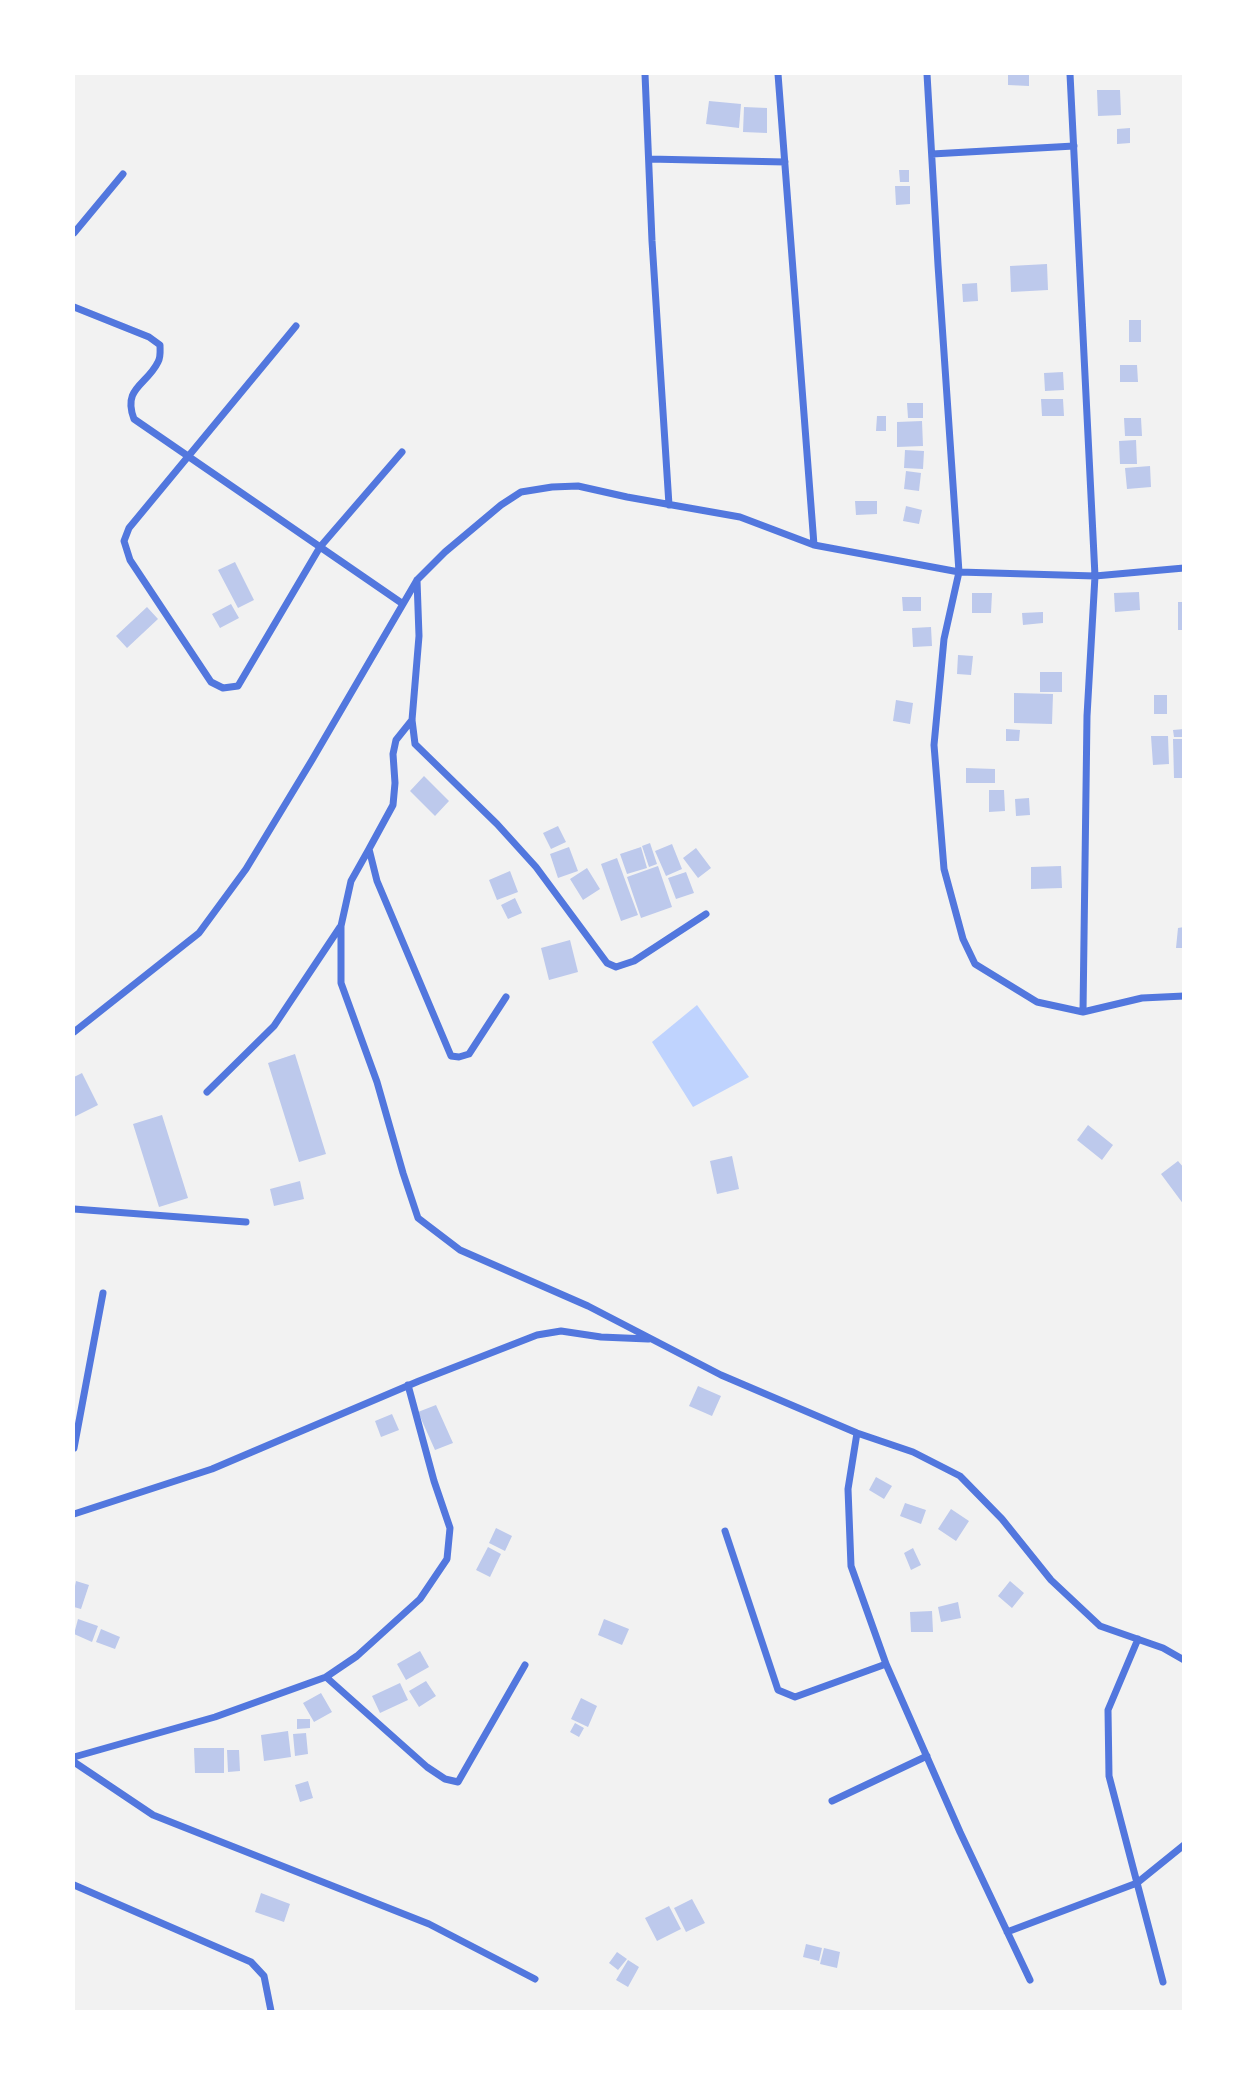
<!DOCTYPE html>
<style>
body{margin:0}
#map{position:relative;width:1257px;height:2085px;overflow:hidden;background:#f2f2f2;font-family:"Alegreya Sans",sans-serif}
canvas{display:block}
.frame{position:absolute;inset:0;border:75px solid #fff;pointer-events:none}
</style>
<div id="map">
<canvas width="1257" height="2085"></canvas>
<div class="frame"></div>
</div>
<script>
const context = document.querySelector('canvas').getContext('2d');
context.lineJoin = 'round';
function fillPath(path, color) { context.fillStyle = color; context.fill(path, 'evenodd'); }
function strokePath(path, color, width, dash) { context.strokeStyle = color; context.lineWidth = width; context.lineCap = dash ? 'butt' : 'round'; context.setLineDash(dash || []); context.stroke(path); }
fillPath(new Path2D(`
 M697 1005 749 1077 693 1107 652 1042Z`), '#bfd3fe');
fillPath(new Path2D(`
 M1008 74H1029V86L1008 85Z
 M1097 90H1120L1121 115 1098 116Z
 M709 101 741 104 739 128 706 124Z
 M744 107 767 108V133L743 132Z
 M1130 128V143L1117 144V129Z
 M899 170H909V182H900Z
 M895 186H910V204L896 205Z
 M1047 264 1048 290 1011 292 1010 266Z
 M977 283 978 301 963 302 962 284Z
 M1129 320H1141V342H1129Z
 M1120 365H1137L1138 382H1120Z
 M1063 372 1064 390 1045 391 1044 373Z
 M1041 399H1063L1064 416H1042Z
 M907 403H923V418H908Z
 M877 416H886V431H876Z
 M1124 418H1141L1142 436H1125Z
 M922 421 923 446 897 447V422Z
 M1136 440 1137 464H1120L1119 441Z
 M905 450 924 451 923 469 904 468Z
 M1150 466 1151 487 1127 489 1125 468Z
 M906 471 921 473 919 491 904 489Z
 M855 501H877V514L856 515Z
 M906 506 922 510 919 524 903 521Z
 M235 562 254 600 238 608 218 570Z
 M1139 592 1140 610 1115 612 1114 593Z
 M972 593H992L991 613H972Z
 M902 597H921V611H903Z
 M1178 602H1184V630H1178Z
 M231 604 239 618 220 628 212 614Z
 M147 607 158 619 127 648 116 636Z
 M1043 612V623L1023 625 1022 613Z
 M931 627 932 646 913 647 912 628Z
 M958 655 973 656 971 675 957 674Z
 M1040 672H1062V692H1040Z
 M1014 693 1053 694 1052 724 1014 723Z
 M1154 695H1167V714H1154Z
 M896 700 913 703 910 724 893 721Z
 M1006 729 1020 730 1019 741H1006Z
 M1184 729V737H1174L1173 730Z
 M1151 736H1168L1169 764 1153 765Z
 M1173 739H1184V778H1174Z
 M966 768 995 769V783H966Z
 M424 776 449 801 435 816 410 791Z
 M989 790H1004L1005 811 989 812Z
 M1029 798 1030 815 1016 816 1015 799Z
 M558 826 566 842 551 849 543 833Z
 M650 843 657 864 649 867 642 846Z
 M672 844 682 869 666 876 655 851Z
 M569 847 578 871 558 878 550 854Z
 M641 847 647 868 627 874 620 854Z
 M696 848 711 868 698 878 683 858Z
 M617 858 638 915 621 921 601 864Z
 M658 866 672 907 641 918 627 877Z
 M1061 866 1062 888 1031 889V867Z
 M587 868 600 889 583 900 570 879Z
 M510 871 518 892 497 900 489 880Z
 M686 872 694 893 676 899 668 878Z
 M515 898 522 913 508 919 501 905Z
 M1184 927V948H1176L1178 928Z
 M570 940 578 972 549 980 541 948Z
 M295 1054 326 1154 299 1162 268 1063Z
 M82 1073 98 1105 74 1117V1077Z
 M162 1115 188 1198 159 1207 133 1124Z
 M1088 1125 1113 1145 1102 1160 1077 1140Z
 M732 1156 739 1189 717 1194 710 1161Z
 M1178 1161 1184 1168V1205L1161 1174Z
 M300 1181 304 1199 274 1206 270 1189Z
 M698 1386 721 1396 712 1416 689 1406Z
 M436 1405 453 1443 435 1450 418 1412Z
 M392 1414 399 1430 381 1437 375 1421Z
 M876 1477 892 1486 884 1499 869 1490Z
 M905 1503 926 1510 921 1524 900 1516Z
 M951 1509 969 1521 956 1541 938 1529Z
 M496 1528 512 1536 505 1551 489 1543Z
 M488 1547 501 1554 490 1577 476 1570Z
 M913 1548 921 1565 911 1570 904 1553Z
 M76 1581 89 1585 81 1609 74 1607V1591Z
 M1010 1581 1024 1593 1012 1608 998 1596Z
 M958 1602 961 1618 941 1622 938 1607Z
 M932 1611 933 1632H911L910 1612Z
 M78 1619 98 1626 92 1642 74 1634Z
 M604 1619 629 1629 622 1645 598 1635Z
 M101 1629 120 1637 115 1649 96 1642Z
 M420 1651 429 1667 406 1680 397 1664Z
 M426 1681 436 1696 419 1707 409 1691Z
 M400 1683 408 1700 380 1713 372 1696Z
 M321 1693 332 1712 314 1722 303 1703Z
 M581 1698 597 1706 588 1727 571 1719Z
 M297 1719H310V1728L297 1729Z
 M575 1723 584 1728 579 1737 570 1732Z
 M288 1731 291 1757 264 1761 261 1735Z
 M306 1733 308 1754 295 1756 293 1734Z
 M194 1748H224V1773H195Z
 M227 1750H239L240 1771 228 1772Z
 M308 1781 313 1798 300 1802 295 1785Z
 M261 1893 290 1904 284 1922 255 1912Z
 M692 1899 705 1923 686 1932 674 1908Z
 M669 1906 681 1929 657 1941 645 1918Z
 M806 1944 822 1948 819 1961 803 1957Z
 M824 1948 840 1952 837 1968 820 1964Z
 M617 1952 627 1959 618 1970 609 1963Z
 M628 1960 639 1967 628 1987 616 1980Z`), '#bdc9ec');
strokePath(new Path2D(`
 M645 74 652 241 669 505
 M778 74 814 545
 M927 74 938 265 959 572 944 639 934 745 944 869 963 939 975 964 1037 1002 1083 1012 1142 998 1184 996
 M1070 74 1095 576 1087 716 1083 1012
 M932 154 1074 146
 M649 159 785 162
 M74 233 123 174
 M74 307 149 337 160 345C160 350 161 357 158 362 147 385 122 388 134 419L403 604
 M296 326 129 528 124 541 130 560 211 682 223 688 238 686 320 547 402 452
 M417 580 419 636 412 720 415 744 497 824 536 867 607 963 616 967 634 961 706 914
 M412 720 396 740 393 754 395 783 393 805 369 849 377 881 451 1056 459 1057 469 1054 506 997
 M369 849 351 881 341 926V983L377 1082 403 1173 418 1218 460 1250 588 1306 721 1375 857 1433 913 1452 960 1476 1002 1519 1051 1580 1100 1626 1163 1648 1184 1660
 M74 1032 199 933 246 869 312 760 417 580 445 552 501 505 521 492 552 487 578 486 627 497 740 517 814 545 959 572 1095 576 1184 568
 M207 1092 274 1026 340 927
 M74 1209 246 1222
 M857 1433 848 1489 851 1566 886 1664 960 1832 1030 1980
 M74 1448 103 1293
 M74 1514 212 1469 419 1381 537 1335 561 1331 601 1337 648 1339
 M725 1531 778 1690 795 1697 886 1664
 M1138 1639 1108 1710 1109 1776 1163 1982
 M326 1677 427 1767 445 1779 458 1782 525 1665
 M74 1757 215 1717 326 1677 357 1656 420 1599 447 1559 450 1528 434 1481 408 1385
 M74 1762 153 1815 429 1924 535 1979
 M832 1801 927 1756
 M74 1885 251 1962 264 1976 271 2011
 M1007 1932 1137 1883 1184 1845`), '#5277de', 7);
</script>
